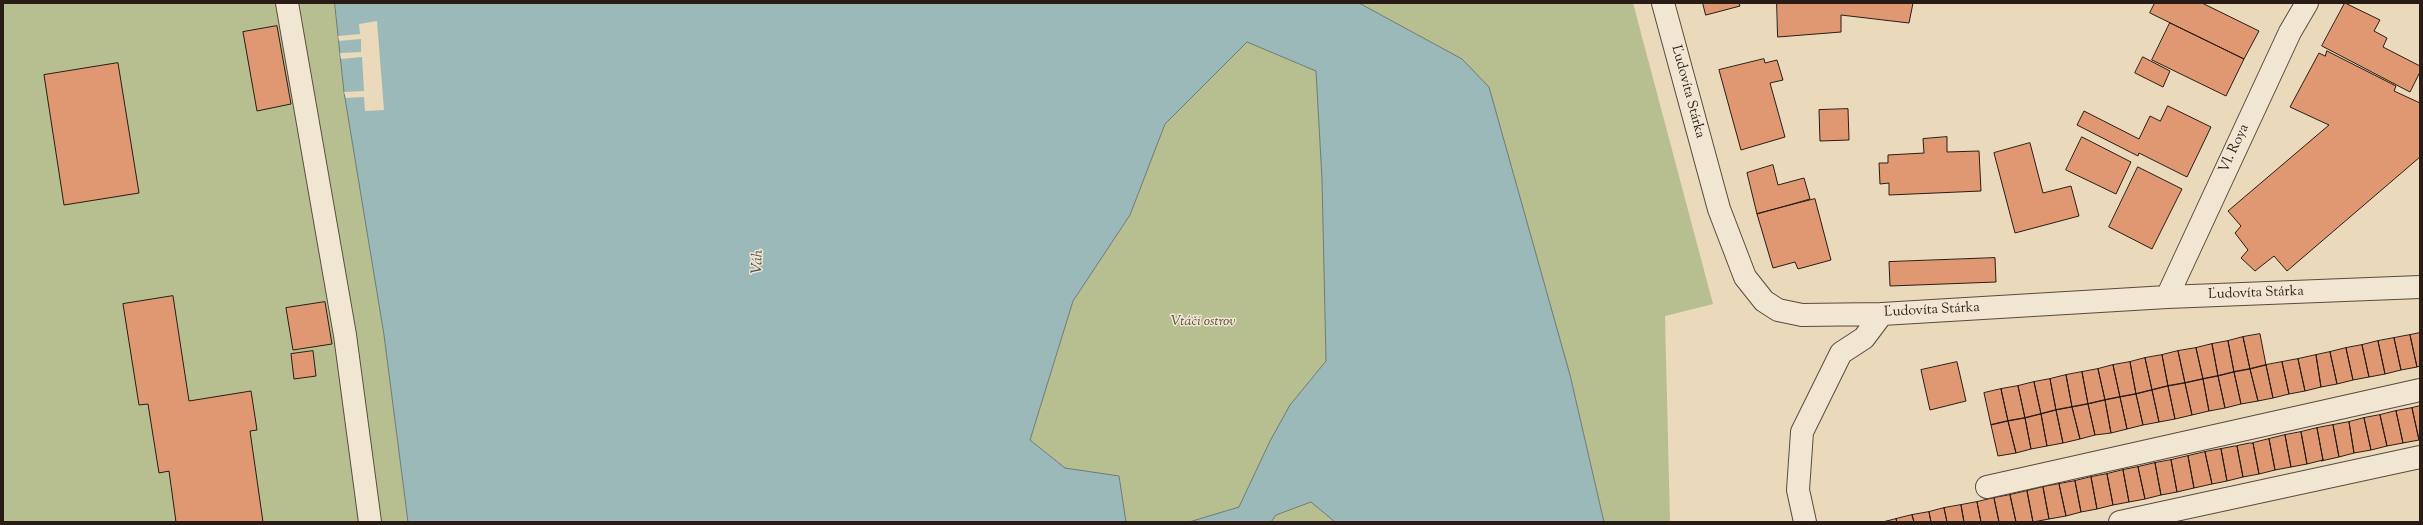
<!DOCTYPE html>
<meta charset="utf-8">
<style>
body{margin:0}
#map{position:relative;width:2423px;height:525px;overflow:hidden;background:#ead9ba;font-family:"Sorts Mill Goudy",serif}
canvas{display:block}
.frame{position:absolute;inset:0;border:4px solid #291c16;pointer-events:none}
</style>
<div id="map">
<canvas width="2423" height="525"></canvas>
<div class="frame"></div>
</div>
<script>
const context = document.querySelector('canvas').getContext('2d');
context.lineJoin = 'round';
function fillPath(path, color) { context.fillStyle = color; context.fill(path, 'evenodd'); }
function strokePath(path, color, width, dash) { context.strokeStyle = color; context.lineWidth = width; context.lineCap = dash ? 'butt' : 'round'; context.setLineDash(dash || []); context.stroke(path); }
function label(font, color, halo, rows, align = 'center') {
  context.font = font + ' "Sorts Mill Goudy",serif'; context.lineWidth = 3; context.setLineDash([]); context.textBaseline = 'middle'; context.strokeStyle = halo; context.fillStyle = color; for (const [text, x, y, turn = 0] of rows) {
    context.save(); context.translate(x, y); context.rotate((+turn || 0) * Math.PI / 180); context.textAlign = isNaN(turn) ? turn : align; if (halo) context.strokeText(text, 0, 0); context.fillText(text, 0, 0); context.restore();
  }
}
fillPath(new Path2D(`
 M3 3H335L344 92 384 335 408 522H3Z
 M1359 3H1633L1713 304 1665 316 1670 522H1604L1570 375 1462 59Z
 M1247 42 1316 71 1322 179 1326 361 1290 405 1270 441 1239 507 1189 522H1126L1119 476 1065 468 1030 440 1073 301 1130 215 1165 124Z
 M1312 502 1335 522H1271L1276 515Z`), '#b7bf90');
const water = new Path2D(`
 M335 3H1359L1462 59 1489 87 1570 375 1604 522H1335L1311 502 1276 515 1271 522H1189L1239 507 1270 441 1290 405 1326 361 1322 179 1316 71 1247 42 1165 124 1130 215 1073 301 1030 440 1065 468 1119 476 1126 522H408L384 335 344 92Z`);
fillPath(water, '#9ab9b8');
strokePath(water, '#6d7a77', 1);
fillPath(new Path2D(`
 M377 21 384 110 365 111 364 97 346 98 344 92 364 91 362 57 341 59 340 53 361 52V39L339 41 338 36 360 34 359 24Z`), '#ead9ba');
const building = new Path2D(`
 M1703 3H1739L1740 6 1706 15Z
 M1777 3H1913L1909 23 1841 15V32L1778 37Z
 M2155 3H2202L2259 31 2244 59 2150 13Z
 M2345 3 2380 20 2374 31 2387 38 2383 47 2420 66V72L2410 92 2322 46Z
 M2170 23 2244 59 2226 96 2152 60Z
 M277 26 291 104 257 111 243 32Z
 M2327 51 2396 86 2394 91 2420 103V157L2287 271 2274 256 2255 271 2241 258 2248 250 2235 233 2241 226 2228 211 2329 125 2290 107 2319 53 2325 56Z
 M2143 57 2170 71 2163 87 2135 73Z
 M1764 59 1765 63 1777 60 1783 80 1770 83 1785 137 1741 150 1719 70Z
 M118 63 139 193 64 205 44 75Z
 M2168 106 2211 127 2187 177 2139 153 2138 156 2077 125 2084 111 2139 139 2150 116 2160 121Z
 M1848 109 1849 140 1820 141 1819 110Z
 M1947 137V152L1979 151 1981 191 1889 195V183L1880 184 1879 163H1888V155L1924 153 1923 139Z
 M2082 137 2131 162 2116 194 2066 170Z
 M2030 143 2043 193 2071 186 2079 216 2015 233 1994 153Z
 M1773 165 1778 185 1804 178 1810 199 1757 214 1747 173Z
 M2138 167 2182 189 2152 249 2109 227Z
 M1815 199 1831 260 1798 269 1795 262 1773 268 1757 214Z
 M1995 258 1996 282 1890 286 1889 262Z
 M173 296 189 401 251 391 257 430 250 431 263 522H176L169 471 159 473 148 404 139 405 123 304Z
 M325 302 332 344 293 350 286 308Z
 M2420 333V366L2417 367 2410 335Z
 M2260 334 2266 365 2250 369 2243 337Z
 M2410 335 2417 367 2401 370 2394 338Z
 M2243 337 2250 369 2234 372 2228 341Z
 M2394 338 2401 370 2385 374 2378 341Z
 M2228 341 2234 372 2218 376 2212 344Z
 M2378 341 2385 374 2369 377 2362 345Z
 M2212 344 2218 376 2203 379 2196 348Z
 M2362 345 2369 377 2353 380 2346 348Z
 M2196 348 2203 379 2185 383 2178 351Z
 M2346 348 2353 380 2337 384 2330 352Z
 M313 351 316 376 294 379 291 354Z
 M2178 351 2185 383 2168 386 2162 355Z
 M2330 352 2337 384 2321 387 2316 355Z
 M2162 355 2168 386 2152 390 2145 358Z
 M2316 355 2321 387 2305 391 2298 359Z
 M2145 358 2152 390 2136 394 2130 362Z
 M2298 359 2305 391 2289 394 2282 362Z
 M1957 362 1966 401 1930 410 1921 370Z
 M2130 362 2136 394 2120 397 2113 365Z
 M2282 362 2289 394 2273 398 2266 365Z
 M2113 365 2120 397 2105 400 2098 369Z
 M2266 365 2273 398 2258 401 2250 369Z
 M2098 369 2105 400 2088 404 2082 372Z
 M2250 369 2258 401 2241 404 2234 372Z
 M2082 372 2088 404 2072 407 2066 375Z
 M2234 372 2241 404 2225 408 2218 376Z
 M2066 375 2072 407 2056 410 2050 379Z
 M2218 376 2225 408 2209 411 2203 379Z
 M2050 379 2056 410 2041 414 2034 382Z
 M2203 379 2209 411 2192 415 2185 383Z
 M2034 382 2041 414 2025 418 2018 386Z
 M2185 383 2192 415 2175 419 2168 386Z
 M2018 386 2025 418 2008 421 2001 389Z
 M2168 386 2175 419 2159 422 2152 390Z
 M2001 389 2008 421 1991 425 1984 393Z
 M2152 390 2159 422 2143 425 2136 394Z
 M2136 394 2143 425 2127 429 2120 397Z
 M2120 397 2127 429 2111 433 2105 400Z
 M2105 400 2111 433 2095 435 2088 404Z
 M2088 404 2095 435 2080 439 2072 407Z
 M2420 406V439L2419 440 2412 408Z
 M2072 407 2080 439 2063 443 2056 410Z
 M2412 408 2419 440 2403 443 2396 411Z
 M2056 410 2063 443 2047 446 2041 414Z
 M2396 411 2403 443 2387 446 2380 415Z
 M2041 414 2047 446 2031 449 2025 418Z
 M2380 415 2387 446 2371 450 2364 418Z
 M2025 418 2031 449 2016 453 2008 421Z
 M2364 418 2371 450 2354 453 2349 422Z
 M2008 421 2016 453 1998 456 1991 425Z
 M2349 422 2354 453 2339 457 2333 425Z
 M2333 425 2339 457 2321 461 2323 460 2317 428Z
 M2317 428 2323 460 2307 464 2301 432Z
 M2301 432 2307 464 2291 467 2285 435Z
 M2285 435 2291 467 2275 470 2269 439Z
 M2269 439 2275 470 2259 474 2253 443Z
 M2250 443H2253L2259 474 2243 477 2237 446Z
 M2235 446H2237L2243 477 2227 481 2221 449Z
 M2221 449 2227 481 2212 484 2205 452Z
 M2205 452 2212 484 2194 488 2188 456Z
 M2188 456 2194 488 2177 492 2171 460Z
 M2171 460 2177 492 2161 495 2155 463Z
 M2155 463 2161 495 2145 499 2138 467Z
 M2138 467 2145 499 2129 502 2123 470Z
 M2123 470 2129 502 2113 505 2107 474Z
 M2107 474 2113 505 2097 509 2091 477Z
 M2091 477 2097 509 2081 512 2075 481Z
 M2075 481 2081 512 2066 516 2059 484Z
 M2059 484 2066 516 2049 519 2043 487Z
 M2043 487 2049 519 2033 522 2027 491Z
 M2027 491 2033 522H2016L2010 495Z
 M2010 495 2016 522H1999L1994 498Z
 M1994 498 1999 522H1981L1977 502Z
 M1977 502 1981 522H1964L1961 505Z
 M1961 505 1964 522H1947L1944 508Z
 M1944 508 1947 522H1931L1929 512Z
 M1929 512 1931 522H1914L1912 515Z
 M1912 515 1914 522H1897L1896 519Z
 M1896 519 1897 522H1883Z`);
fillPath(building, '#e09872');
strokePath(building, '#291c16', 1);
const minor = new Path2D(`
 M287 3 345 335 370 522
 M1663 3 1719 209 1745 277 1764 301 1778 310 1802 315 1882 314 2167 297 2420 287
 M2167 297 2290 32 2307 3
 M1987 487 2420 390
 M1805 522 1798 490 1802 432 1841 353 1864 338 1882 314
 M2120 522 2420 457`);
strokePath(minor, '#594b3f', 24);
strokePath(minor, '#f1e6d2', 22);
label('14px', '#291c16', '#f1e6d2', [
 ["Ľudovíta Stárka",1687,92,75],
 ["Vl. Roya",2235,149,-65],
 ["Ľudovíta Stárka",2256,294,-2],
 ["Ľudovíta Stárka",1932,311,-3]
]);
label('italic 14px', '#544d3b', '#f1e6d2', [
 ["Vtáčí ostrov",1203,323]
]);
label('italic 15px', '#4b4b47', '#f1e6d2', [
 ["Váh",759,262,-87]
]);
</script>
